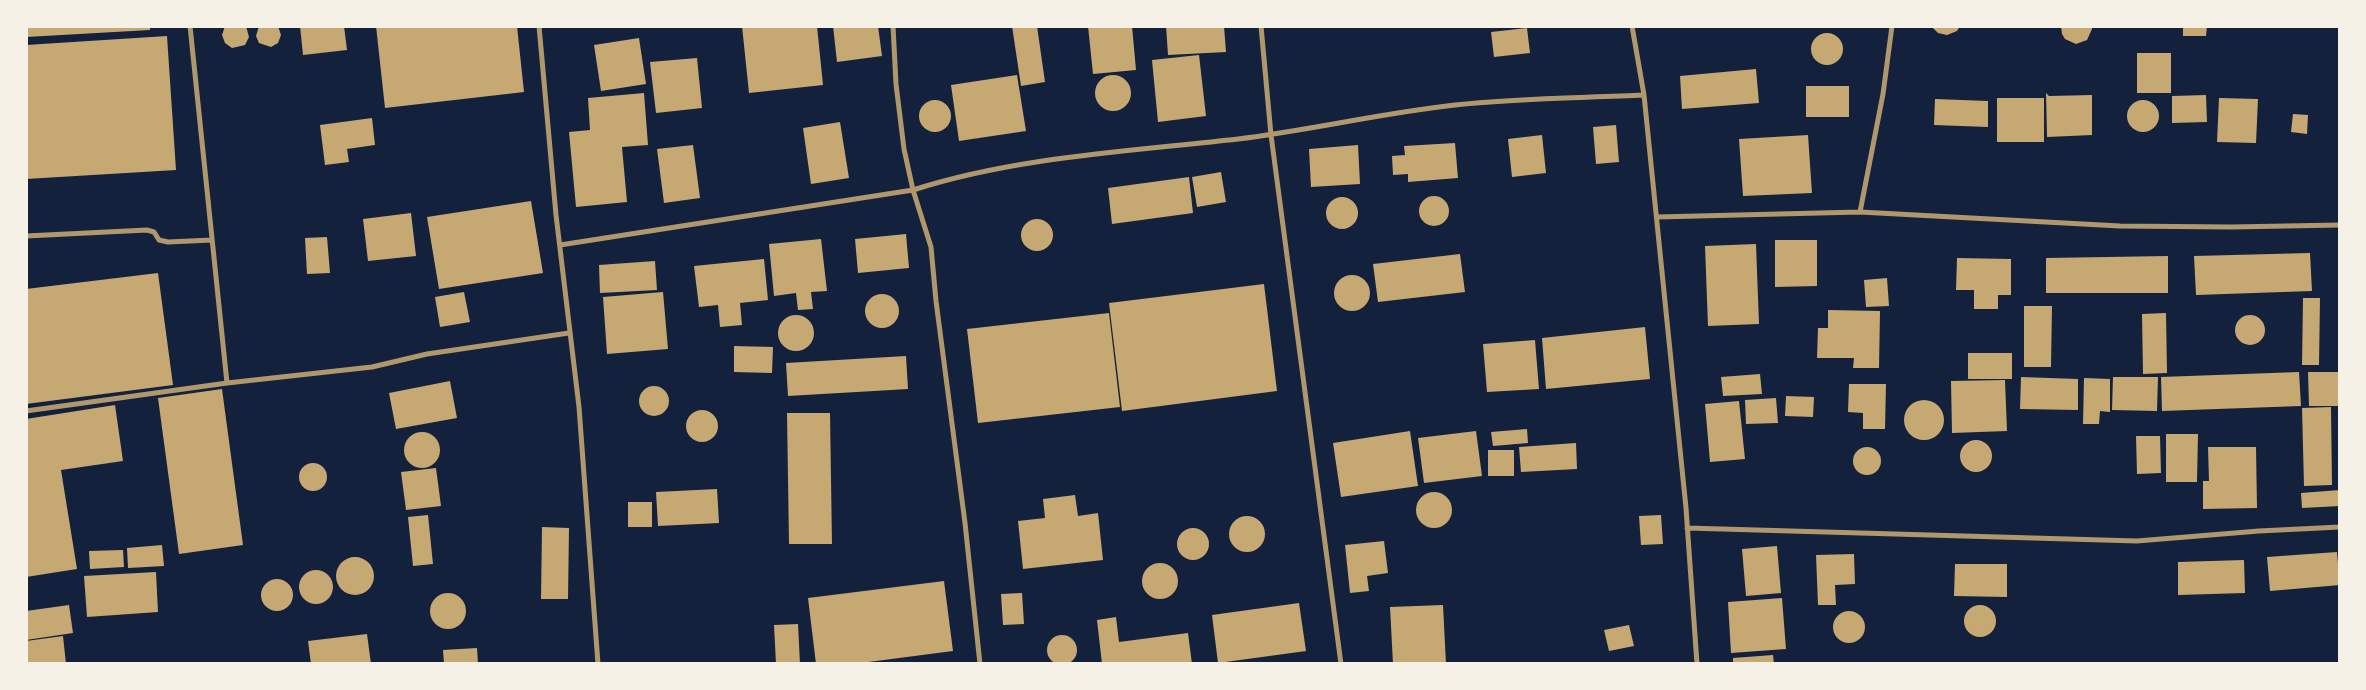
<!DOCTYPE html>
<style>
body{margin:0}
#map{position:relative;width:2366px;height:690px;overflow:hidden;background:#14213d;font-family:"Work Sans",sans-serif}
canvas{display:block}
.frame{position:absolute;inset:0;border:28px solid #f6f1e7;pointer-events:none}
</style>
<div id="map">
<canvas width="2366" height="690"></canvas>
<div class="frame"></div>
</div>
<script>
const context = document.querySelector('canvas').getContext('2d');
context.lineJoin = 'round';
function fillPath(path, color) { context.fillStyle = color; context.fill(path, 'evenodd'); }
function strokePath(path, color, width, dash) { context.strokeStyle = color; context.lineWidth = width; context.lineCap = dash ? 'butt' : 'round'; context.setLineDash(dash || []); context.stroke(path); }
fillPath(new Path2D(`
 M26 26H150V30L26 37Z
 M225 26H246L249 37 245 45 232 48 225 43 222 35Z
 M259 26H278L281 35 278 43 271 47 259 43 256 36Z
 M300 26H344L347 50 303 55Z
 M376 26H517L524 92 385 108Z
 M742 26H817L823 85 749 93Z
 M833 26H878L882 56 837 62Z
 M1012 26H1037L1045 82 1021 86Z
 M1088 26H1132L1136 70 1093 74Z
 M1166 26H1224L1226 52 1168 55Z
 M1931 26H1960L1957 31 1947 35 1938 33Z
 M2061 26H2092V29L2087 40 2076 44 2065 39 2062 34Z
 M2183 26H2207L2206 36H2183Z
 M1527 28 1530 53 1494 57 1491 32Z
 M1811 49a16 16 0 1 1 32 0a16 16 0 1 1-32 0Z
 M167 36 176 170 26 179V45Z
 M639 38 646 84 601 91 594 45Z
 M2137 53H2171V93H2137Z
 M1199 55 1206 116 1158 122 1152 60Z
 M697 58 702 108 656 113 650 62Z
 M1756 69 1759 103 1682 109 1680 76Z
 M1017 75 1026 131 959 141 951 85Z
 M1095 93a18 18 0 1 1 36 0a18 18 0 1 1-36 0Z
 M1806 86H1849V117H1806Z
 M644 93 648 145 622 147 627 202 576 207 569 132 590 130 588 98Z
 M2046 93 2049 96 2092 95V135L2047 137Z
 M2206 95 2207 122 2172 123V96Z
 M1997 98H2044V142H1997Z
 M2219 98 2258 99 2256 143 2217 142Z
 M1935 99 1988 101V127L1934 125Z
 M2127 116a16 16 0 1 1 32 0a16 16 0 1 1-32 0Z
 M919 116a16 16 0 1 1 32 0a16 16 0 1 1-32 0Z
 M2293 114 2308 115 2307 134 2291 132Z
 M372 118 375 145 347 149 349 162 325 165 320 125Z
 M840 122 849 178 811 184 803 128Z
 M1616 125 1619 162 1596 164 1593 127Z
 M1542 135 1546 173 1512 177 1508 139Z
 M1808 135 1812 193 1743 196 1739 139Z
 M1455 143 1458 178 1408 182V174L1393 175 1392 156 1405 155 1404 146Z
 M693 145 700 198 664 203 657 149Z
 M1358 145 1360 184 1311 187 1309 149Z
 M1221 172 1226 202 1197 207 1192 177Z
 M1189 177 1193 213 1112 224 1108 188Z
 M1419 211a15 15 0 1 1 30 0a15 15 0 1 1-30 0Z
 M1326 213a16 16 0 1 1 32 0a16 16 0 1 1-32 0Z
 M531 201 543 273 439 289 427 217Z
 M411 213 416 256 368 261 363 219Z
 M1021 235a16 16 0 1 1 32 0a16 16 0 1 1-32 0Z
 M906 234 909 268 858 273 855 239Z
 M327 237 330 273 307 274 305 238Z
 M821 239 827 291 811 292 813 309 798 310 796 293 774 296 769 244Z
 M1775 240H1817V286L1775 287Z
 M1756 244 1759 324 1708 326 1705 246Z
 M2310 253 2312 291 2196 295 2194 256Z
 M1460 254 1465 292 1378 302 1373 264Z
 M2168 256V293H2046V258Z
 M1957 258 2011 259V295H1998V309H1974V290H1956Z
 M764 259 768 300 740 303 742 325 720 327 718 305 699 307 694 266Z
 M655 261 657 290 600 293 599 265Z
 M158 273 173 385 26 404V289Z
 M1334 293a18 18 0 1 1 36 0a18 18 0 1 1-36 0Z
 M1887 278 1889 306 1866 307 1864 280Z
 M1264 284 1277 391 1122 411 1109 303Z
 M464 292 470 322 440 327 435 297Z
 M663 292 668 349 607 354 603 297Z
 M865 311a17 17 0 1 1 34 0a17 17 0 1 1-34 0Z
 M2303 298H2320L2319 365H2302Z
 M2024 306H2052L2051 367H2024Z
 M1828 310 1880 311 1879 368H1853L1854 358H1817L1818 328H1828Z
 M1109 313 1120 407 978 423 967 329Z
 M2166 313 2167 373 2143 374 2142 314Z
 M2235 330a15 15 0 1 1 30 0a15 15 0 1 1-30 0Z
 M778 333a18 18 0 1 1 36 0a18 18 0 1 1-36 0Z
 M1645 327 1650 379 1546 389 1542 338Z
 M1535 340 1539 389 1487 392 1483 344Z
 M734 346 773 347 772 373 734 372Z
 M1968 353H2012V379H1968Z
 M906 356 908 389 788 396 786 363Z
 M2299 372 2301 406 2162 411 2161 377Z
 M2308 372H2340V406H2309Z
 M1760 374 1762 394 1723 396 1721 377Z
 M2021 377 2078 379V410L2020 409Z
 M2113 377H2158L2157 411 2112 410Z
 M2084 378 2110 379V412L2100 411 2099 424H2083Z
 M2005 380 2007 431 1952 433 1951 381Z
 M450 381 457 418 396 429 389 393Z
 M1849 384H1886L1885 429H1863V413L1848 412Z
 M639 401a15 15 0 1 1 30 0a15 15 0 1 1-30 0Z
 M222 389 243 545 179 554 158 398Z
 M1786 396 1814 397 1813 417 1785 416Z
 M1776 398 1778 423 1746 424 1745 400Z
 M1904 420a20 20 0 1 1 40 0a20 20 0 1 1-40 0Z
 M1739 401 1745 459 1710 462 1705 404Z
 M115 405 123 461 61 470 77 569 26 577V419Z
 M2331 407 2332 485 2304 486 2302 408Z
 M686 426a16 16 0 1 1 32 0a16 16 0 1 1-32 0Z
 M787 413H830L832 544H789Z
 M1527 429 1528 443 1493 446 1491 432Z
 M1410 431 1418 486 1341 497 1333 443Z
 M1476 431 1482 476 1424 483 1418 438Z
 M404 450a18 18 0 1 1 36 0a18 18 0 1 1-36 0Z
 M2166 434H2198L2197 482H2166Z
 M2136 436H2160L2161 473 2137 474Z
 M1960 456a16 16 0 1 1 32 0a16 16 0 1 1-32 0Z
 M1576 443 1577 469 1521 472 1519 447Z
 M1853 461a14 14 0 1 1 28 0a14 14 0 1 1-28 0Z
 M2208 447H2256L2257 508 2203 509V481H2209Z
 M1488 450H1514V476H1488Z
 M299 477a14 14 0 1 1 28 0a14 14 0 1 1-28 0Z
 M436 468 441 506 406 510 401 472Z
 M717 489 719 523 658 526 656 492Z
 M2340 490V506L2302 508 2301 493Z
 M1416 510a18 18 0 1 1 36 0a18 18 0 1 1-36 0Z
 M1075 495 1078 516 1098 513 1103 560 1023 569 1018 521 1045 518 1043 499Z
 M628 502H652V527H628Z
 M428 515 433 564 413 566 408 517Z
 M1661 515 1663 544 1641 545 1639 516Z
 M1229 534a18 18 0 1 1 36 0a18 18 0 1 1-36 0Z
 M542 527 569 528 568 599H541Z
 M1177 544a16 16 0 1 1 32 0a16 16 0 1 1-32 0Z
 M1384 541 1388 573 1367 576 1369 591 1350 593 1345 545Z
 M162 545 164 566 128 568 127 548Z
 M1777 546 1781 593 1746 596 1742 549Z
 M123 550 124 567 90 569 89 551Z
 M2337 552 2340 585 2270 591 2267 557Z
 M1854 554 1855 584 1835 585 1836 605H1818L1816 555Z
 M336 576a19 19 0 1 1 38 0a19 19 0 1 1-38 0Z
 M2244 560 2245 593 2178 595V562Z
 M1142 581a18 18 0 1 1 36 0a18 18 0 1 1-36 0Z
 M1955 564H2007V597L1954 596Z
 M299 587a17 17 0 1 1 34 0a17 17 0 1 1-34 0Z
 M156 572 158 612 87 617 84 576Z
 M261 595a16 16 0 1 1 32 0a16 16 0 1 1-32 0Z
 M944 581 953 651 853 664H816L808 598Z
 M1022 593 1024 624 1003 625 1001 594Z
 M430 611a18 18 0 1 1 36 0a18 18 0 1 1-36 0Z
 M1782 598 1786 649 1731 653 1728 602Z
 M1299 603 1306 651 1218 663 1212 615Z
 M1964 621a16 16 0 1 1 32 0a16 16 0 1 1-32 0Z
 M69 605 73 633 26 640V611Z
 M1443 605 1446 664H1393L1390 607Z
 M1833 627a16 16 0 1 1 32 0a16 16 0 1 1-32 0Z
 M1116 617 1119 642 1188 633 1192 664H1102L1097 620Z
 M798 624 800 664H776L774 625Z
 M1629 625 1634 646 1609 651 1604 630Z
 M367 634 371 664H311L308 641Z
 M1047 650a15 15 0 1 1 30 0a15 15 0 1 1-30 0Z
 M63 636 66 664H26V641Z
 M477 648 478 664H444L443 650Z
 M1773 655 1774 664H1733V658Z`), '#c6a872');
strokePath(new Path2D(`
 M190 26 227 383
 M539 26 556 215 579 407 598 664
 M893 26 896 84 904 149 913 190 931 247 936 301 965 523 980 664
 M1261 26 1271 135 1341 664
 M1632 26 1644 95 1686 508 1697 664
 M1860 212 1883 94 1892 26
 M1657 217 1860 212 2120 226 2231 227 2340 225
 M26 236 147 230 154 232 159 240 168 242 212 240
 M560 245 913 190C1015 157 1132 151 1238 139 1311 130 1382 113 1455 105 1517 98 1582 98 1644 95
 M26 411 227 383 372 367 427 354 569 333
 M1687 528 2137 541 2259 531 2340 527`), '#b1986c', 5);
</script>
